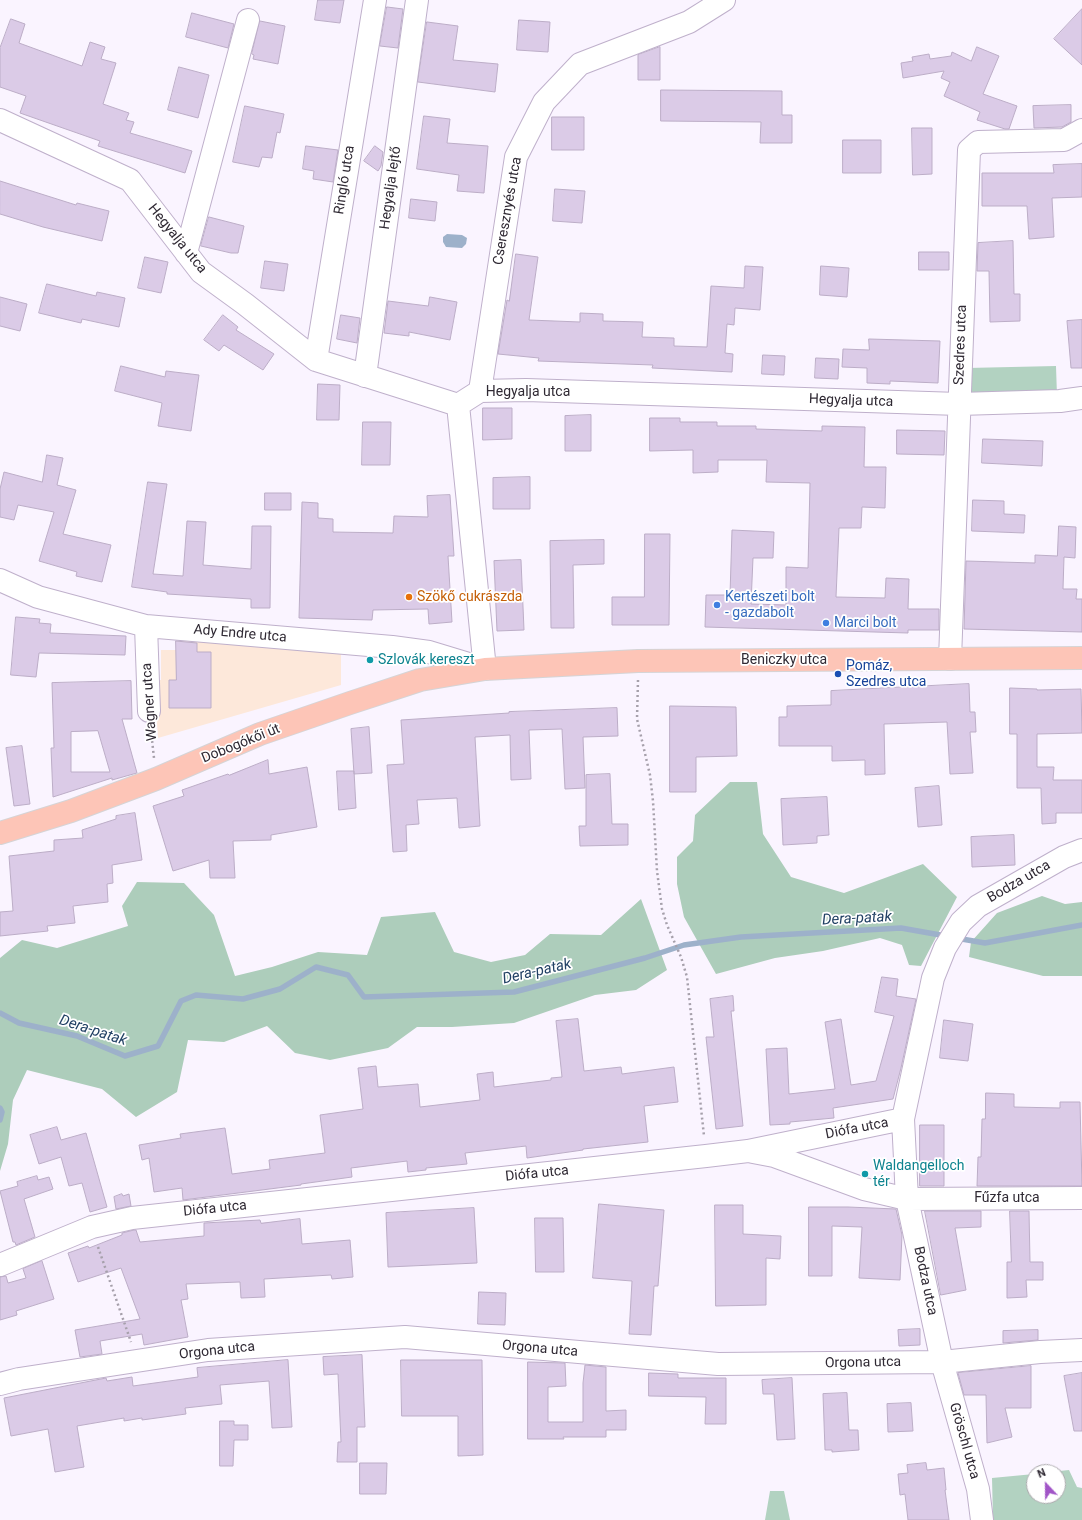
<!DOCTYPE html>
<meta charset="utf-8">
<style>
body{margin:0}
#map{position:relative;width:1082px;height:1520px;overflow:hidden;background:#faf4ff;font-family:Roboto,sans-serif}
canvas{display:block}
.north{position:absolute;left:1026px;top:1464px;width:40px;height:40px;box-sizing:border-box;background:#fff;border:1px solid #aca9ad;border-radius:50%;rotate:338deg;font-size:11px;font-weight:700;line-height:16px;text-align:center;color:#2f2933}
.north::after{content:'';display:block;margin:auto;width:14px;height:18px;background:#a155c7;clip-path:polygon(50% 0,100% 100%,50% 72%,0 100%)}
</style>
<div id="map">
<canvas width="1082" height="1520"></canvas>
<div class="north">N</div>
</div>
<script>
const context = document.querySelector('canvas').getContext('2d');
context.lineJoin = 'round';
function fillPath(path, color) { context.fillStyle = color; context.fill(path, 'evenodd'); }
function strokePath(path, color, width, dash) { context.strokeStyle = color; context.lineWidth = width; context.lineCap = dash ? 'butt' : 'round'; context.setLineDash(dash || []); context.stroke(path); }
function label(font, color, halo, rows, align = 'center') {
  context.font = font + ' Roboto,sans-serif'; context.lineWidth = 3.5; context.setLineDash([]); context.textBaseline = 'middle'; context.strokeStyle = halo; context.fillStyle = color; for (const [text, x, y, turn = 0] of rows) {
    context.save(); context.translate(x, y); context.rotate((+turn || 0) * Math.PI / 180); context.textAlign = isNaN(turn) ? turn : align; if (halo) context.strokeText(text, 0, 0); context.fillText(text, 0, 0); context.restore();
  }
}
fillPath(new Path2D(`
 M176 641 341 647V685L158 738 154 680H161V650H176Z`), '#fde8da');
fillPath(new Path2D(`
 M1056 366 1057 396 965 400 967 368Z
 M1069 1470 1077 1487 1082 1488V1520H993L992 1478 1034 1474V1496H1058V1472H1050Z
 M770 1491H784L790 1520H765Z`), '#b2d2c1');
fillPath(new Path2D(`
 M730 782H757L763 834 791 877 844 893 923 864 957 897 921 966 909 965 902 945 880 938 823 951 775 958 716 974 684 917 677 884V857L693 841 695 815Z
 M137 882 184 883 214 915 235 976 272 967 318 952 367 955 381 917 435 912 454 952 491 962 525 955 550 934 601 935 641 899 667 970 636 990 595 995 514 1023 452 1027H417L388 1048 330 1060 295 1053 267 1026 224 1042 188 1040 177 1092 136 1117 102 1089 27 1070 13 1100 8 1144 0 1171V958L22 940 57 948 128 926 122 906Z
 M1042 896 1065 904 1082 902V976H1043L969 957 971 942 997 913Z`), '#adcdbb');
fillPath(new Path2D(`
 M447 234 462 235 467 238 466 244 462 248 446 247 443 242V237Z`), '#9db1ca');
strokePath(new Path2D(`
 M956 938 985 943 1082 925
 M0 1013 19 1023 77 1036 125 1056 158 1046 181 1001 196 995 243 999 280 989 316 967 348 975 364 997 514 992 645 958 684 945 741 937 901 928 946 936
 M0 1108 2 1112 0 1120`), '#9db1ca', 5.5);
const building = new Path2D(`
 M318 0H344L340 23 315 20Z
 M387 7 403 9 398 48 380 46Z
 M1082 9V65L1054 39Z
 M192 13 234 24 228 48 186 37Z
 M11 19 25 24 19 43 82 66 90 42 105 47 101 59 116 63 103 104 129 113 126 120 134 122 130 133 192 151 185 173 98 146 100 141 20 113 26 96 0 87V48Z
 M519 20 550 22 548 52 517 50Z
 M260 21 285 26 278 64 253 59 254 55 252 54Z
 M427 22 458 26 453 60 498 64 495 92 418 82Z
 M660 47V80H638V55Z
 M977 47 999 56 983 94 1017 106 1009 129H1005L977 120 980 112 944 96 950 82 941 78 944 71 903 78 901 63 913 61 912 57 929 54 930 59 951 56 952 52 971 61Z
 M179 67 209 75 198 118 168 110Z
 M661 90 782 91V115H792V143H760L761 122 661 121Z
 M1071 105V122L1062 127 1034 128 1033 106Z
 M245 106 284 114 280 133 277 132 272 158 262 157 259 167 233 162Z
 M424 116 450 119 447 143 488 146 484 193 457 191 459 175 417 169Z
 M552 117H584V150H552Z
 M912 128H932V174L913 175Z
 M843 140H881V173H843Z
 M306 146 338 150 333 182 313 179 314 171 303 169Z
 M375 146 383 152 381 166 378 171 364 161Z
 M1082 164V197L1052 198 1054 237 1029 239 1027 206H982V173H1054L1053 165Z
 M0 181 76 205 77 203 109 211 102 241 43 227 0 214Z
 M555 189 585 191 582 223 553 221Z
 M411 199 437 202 435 221 409 218Z
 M209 217 244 226 238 253H231L201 246Z
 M1013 241 1014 294H1020V321L990 322 989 271H977L978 243Z
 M919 252H949V270H919Z
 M516 254 538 257 529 320 580 322V313L603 314V321L643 322 642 337 674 338V346L707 347 711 286 744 288 745 266 763 267 760 310 735 308 734 325 727 324 725 353 733 354 732 372 652 368 653 365 538 361 539 358 498 354 507 300 509 301Z
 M145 257 168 262 161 293 138 288Z
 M265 261 288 264 284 291 261 288Z
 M821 266 849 268 847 297 820 295Z
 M47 284 96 296 97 292 125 298 119 327 82 319 81 323 39 313Z
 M0 297 27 304 20 331 0 326Z
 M430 297 457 302 450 340 409 332V336L384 333 388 301 428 306Z
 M223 315 238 327 236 330 274 354 263 370 224 345 219 351 204 340Z
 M341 315 360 318 357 343 337 339Z
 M1082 320V368H1071L1067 321Z
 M869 339 940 341 938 383 890 381V384L867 383V368L842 367 843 349 869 350Z
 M763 355 785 356 784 375 762 374Z
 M816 358 839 359 838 379 815 378Z
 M121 366 165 377 166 371 199 375 191 431 158 426 162 403 115 391Z
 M318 384 340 385 339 420H317Z
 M483 408H512V439L483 440Z
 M591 415V451H565V416Z
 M650 418H680V422H717V426H756V429L822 431V426L865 427 864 467H886L885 508 862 507 861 528H839L836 597 885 598 886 578 909 579 908 609H939V630H908V633L705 627 706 595H730L732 530 774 532 773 558H753L751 604 786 605V567L808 568 810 483 766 482 767 460H718V472L693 473V450L650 451Z
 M363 422H391L390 465H362Z
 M897 430 945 431 944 455 897 454Z
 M983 439 1043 441 1042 466 982 463Z
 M47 455 63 458 57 485 76 490 63 534 111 545 102 582 76 576 77 572 39 561 54 512 18 505 14 520 0 517V489L4 472 42 482Z
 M530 477V509H493V478Z
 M148 482 167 484 153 574 183 576 187 521 206 522 203 565 251 569 252 526H271L270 608H251V599L167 594V592L132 587Z
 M265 493H291V510H265Z
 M450 495 454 556H448L452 622 429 624 428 609 373 610 372 620 299 618 302 502 318 503V518L333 519V532L393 533 394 516 428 517 427 496Z
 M973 500 1004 501V514L1025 515 1024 533 972 531Z
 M1059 526 1076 527 1075 558 1064 557 1063 589H1077L1076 599H1082V632L964 629 966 561 1035 563V555L1057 556Z
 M645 534H670L669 625H612V597H644Z
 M604 540V564L573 565 574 628H551L550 541Z
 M521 560 524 630 497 631 494 561Z
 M16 617 40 619 39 623 51 624 50 633 126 636 125 655 39 653 36 677 11 675Z
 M176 641 197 643V652H211V708H169V680H176Z
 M131 681 132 719H122L137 773 112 780V778L53 797 51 748H54L52 683ZM98 731 110 772H71V732Z
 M969 684 970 712H975L976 732H970L973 773 950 774 947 722 884 724 885 774 865 775V760L832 761V746H779V717H787V706L831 705V691Z
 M1010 688 1037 689V690L1081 689 1082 733 1037 734V767H1054L1053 780H1082V813H1056V823L1042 824 1041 788H1017V734H1010Z
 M670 706 736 707 737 756 696 757V792H670Z
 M617 708 618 736 583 737 585 788 565 789 562 729 529 730 531 779 511 780 510 735 475 737 480 826 459 828 457 798 417 800 419 824 406 825 407 851 393 852 387 765 404 764 401 720 509 713V712Z
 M369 727 372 773 354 774 351 729Z
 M22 746 30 804 14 806 6 748Z
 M268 760 269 774 307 767 317 827 271 835V840L233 841 235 878H210L209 860 173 871 153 806 184 796 182 790 228 774 229 775Z
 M337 771H354L356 808 339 810Z
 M610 774 612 824H628V845L580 846 579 826H586V775Z
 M939 786 942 825 918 827 915 788Z
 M827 797 829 835 817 836V843L783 845 781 799Z
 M135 813 142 860 112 865 113 883 107 884 108 902 73 906 75 923 47 926 48 931 0 936V912L13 911 9 856 54 851V840L83 838 82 830 116 819V816Z
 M1014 835 1015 865 972 867 971 837Z
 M882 977 898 979 896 996 916 999 901 1068 893 1099 833 1108 834 1118 790 1122V1124L770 1125 766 1049 787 1048 789 1094 835 1089 825 1022 841 1019 851 1085 876 1081 894 1016 875 1012Z
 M733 996 734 1011H731L743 1126 716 1129 706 1037H714L710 999Z
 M578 1019 584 1071 621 1067 622 1074 674 1067 678 1102 644 1106 648 1142 583 1149V1150L527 1158 526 1146 465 1153 467 1164 426 1168V1170L408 1172 407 1161 351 1168 352 1177 301 1184V1185L183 1200 182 1188 154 1192 149 1158 142 1160 139 1145 181 1138 180 1134 225 1128 232 1174 270 1169 269 1160 325 1153 320 1115 363 1109 358 1068 376 1066 378 1087 418 1084 420 1107 480 1100 477 1074 493 1072 494 1087 551 1080V1078L562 1077 556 1021Z
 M944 1020 973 1024 968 1061 940 1058Z
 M986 1093 1014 1094V1107L1060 1108V1102H1080L1082 1186H977L978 1157H981L982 1119H985Z
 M920 1125H944V1186H920Z
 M57 1127 61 1140 86 1133 107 1207 90 1212 82 1183 69 1186 61 1157 39 1164 30 1135Z
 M37 1176 38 1180 49 1177 53 1189 24 1199 35 1237 16 1245 15 1242H13L0 1191 18 1186 17 1182Z
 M122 1194 123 1196 129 1194 131 1206 116 1209 114 1197Z
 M599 1204 664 1210 658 1286H654L651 1335 629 1334 632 1281 593 1278Z
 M715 1205H743V1234L781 1236 780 1259 766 1258V1305L716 1306Z
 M809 1207H848L896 1209 902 1235 900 1280 859 1278 862 1227 832 1226V1276H809Z
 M474 1208 477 1263 388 1267 386 1213Z
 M925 1211H981V1227L955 1228 966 1290 941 1295Z
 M1010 1211H1029L1030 1262H1043V1280H1026L1027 1297 1007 1298V1262H1011Z
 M535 1218H563L564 1272H536Z
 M300 1219 302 1244 350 1240 353 1277 332 1279 331 1275 264 1279 265 1297 241 1298 240 1282 186 1284 188 1299 181 1300 188 1337 144 1345 142 1334 100 1341 102 1354 80 1357 75 1330 140 1319 121 1268 78 1282 68 1253 88 1246 89 1248 122 1235V1233L134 1230H136L140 1242 204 1236V1223L260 1220 261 1223Z
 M42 1261 54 1299 16 1311 17 1315 0 1320V1277L6 1276 8 1283 26 1278 23 1269Z
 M479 1292 506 1293 505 1325 478 1324Z
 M920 1329V1345L899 1346 898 1330Z
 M1038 1330V1340L1003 1343V1331Z
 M362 1355 365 1427H357V1462H337L338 1442H341L338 1374 324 1375 323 1357Z
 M288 1360 292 1427 272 1428 269 1381 220 1385 222 1404 185 1408 186 1414 142 1420V1418L124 1421V1418L77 1426 84 1467 55 1472 48 1429 11 1436 4 1398 106 1378 107 1381 132 1377 133 1386 198 1377 197 1368Z
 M401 1360H482L483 1455 458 1456V1416H402Z
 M528 1362 565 1363 566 1386 548 1387V1422H583V1383L585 1365 606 1367V1411L626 1410V1430H606V1437H563L564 1439H528Z
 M1031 1366V1408H1005L1012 1437 987 1443 986 1395H964L958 1373Z
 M649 1373 678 1374V1378H726V1424H705L706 1397 649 1396Z
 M1082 1373V1431H1074L1064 1376Z
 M792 1378 795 1439 777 1440 774 1394H763L762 1380Z
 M847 1393 849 1430H858L859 1450 832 1452V1450H825L823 1394Z
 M911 1403 913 1431 888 1432 887 1404Z
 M220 1421H234V1425H248V1440H234L233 1466H220Z
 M360 1463H387L386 1494H360Z
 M926 1463 927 1470 944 1468 946 1490H945L949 1520H908L905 1494 900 1495 898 1474 908 1473 907 1465Z`);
fillPath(building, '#dbcbe7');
strokePath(building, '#bcadc7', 1);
const minor = new Path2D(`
 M0 120 130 180 201 272 245 304 316 360 458 405 480 391 526 390 959 404 1060 401 1082 398
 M186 253 248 20
 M316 360 375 0
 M365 376 417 0
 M480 391 516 157 544 102 580 64 689 22 724 0
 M0 580 38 597 146 626 392 647 429 652 485 669 458 405
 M146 626 149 711
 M950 659 969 150 978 142 1064 140 1082 130
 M753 1152 774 1156 864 1189 907 1199 1082 1198
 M0 1265 92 1227 132 1218 706 1156 748 1151 903 1119
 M0 1384 19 1379 208 1350 405 1337 718 1364 942 1362 1040 1352 1082 1350
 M982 1520 978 1489 942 1362 907 1199 903 1119 933 978 945 948 961 922 978 906 1064 857 1082 850`);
const major = new Path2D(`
 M0 833 71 811 156 779 260 734 350 703 420 680 485 669 638 661 1082 658`);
strokePath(minor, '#bfb0cb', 24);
strokePath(major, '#d5d4d6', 24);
strokePath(new Path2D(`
 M638 680 637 719 650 775 653 801 657 871 662 909 667 925 681 957 687 977 704 1136
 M151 731 154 758
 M98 1247 131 1342`), '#a6a0ab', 2.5, [2, 3]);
strokePath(minor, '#fff', 22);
strokePath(major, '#fdc5b7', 22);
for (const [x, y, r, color] of [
 [409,597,4,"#e8710a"],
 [717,605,4,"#3f7fe0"],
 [826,623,4,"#3f7fe0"],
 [370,660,4,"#0f9aa8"],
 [838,674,4,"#1a4fb4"],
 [865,1174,4,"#0f9aa8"]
]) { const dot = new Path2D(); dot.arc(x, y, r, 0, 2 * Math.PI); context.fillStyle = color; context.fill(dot); strokePath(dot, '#fff', 1.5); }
label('14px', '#2f2933', '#fff', [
 ["Ringló utca",345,180,-81],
 ["Hegyalja lejtő",391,188,-82],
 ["Cseresznyés utca",508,211,-80],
 ["Hegyalja utca",177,239,51],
 ["Szedres utca",961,345,-88],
 ["Hegyalja utca",528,392],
 ["Hegyalja utca",851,401,2],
 ["Ady Endre utca",240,634,5],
 ["Beniczky utca",784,660],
 ["Wagner utca",150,702,-94],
 ["Dobogókői út",241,744,-22],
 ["Bodza utca",1019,882,-30],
 ["Diófa utca",857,1129,-11],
 ["Diófa utca",537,1174,-6],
 ["Fűzfa utca",1007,1198],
 ["Diófa utca",215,1209,-6],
 ["Bodza utca",925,1281,78],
 ["Orgona utca",540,1349,5],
 ["Orgona utca",217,1351,-6],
 ["Orgona utca",863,1363,-1],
 ["Gröschl utca",964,1441,74]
]);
label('14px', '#c56008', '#fff', [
 ["Szökő cukrászda",417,597]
], 'left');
label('14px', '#366cbe', '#fff', [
 ["Kertészeti bolt",725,597],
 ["- gazdabolt",725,613],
 ["Marci bolt",834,623]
], 'left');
label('14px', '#0d838f', '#fff', [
 ["Szlovák kereszt",378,660],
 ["Waldangelloch",873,1166],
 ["tér",873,1182]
], 'left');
label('14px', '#164399', '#fff', [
 ["Pomáz,",846,666],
 ["Szedres utca",846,682]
], 'left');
label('italic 15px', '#214064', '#fff', [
 ["Dera-patak",857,919,-3],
 ["Dera-patak",537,972,-13],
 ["Dera-patak",93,1031,18]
]);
</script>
